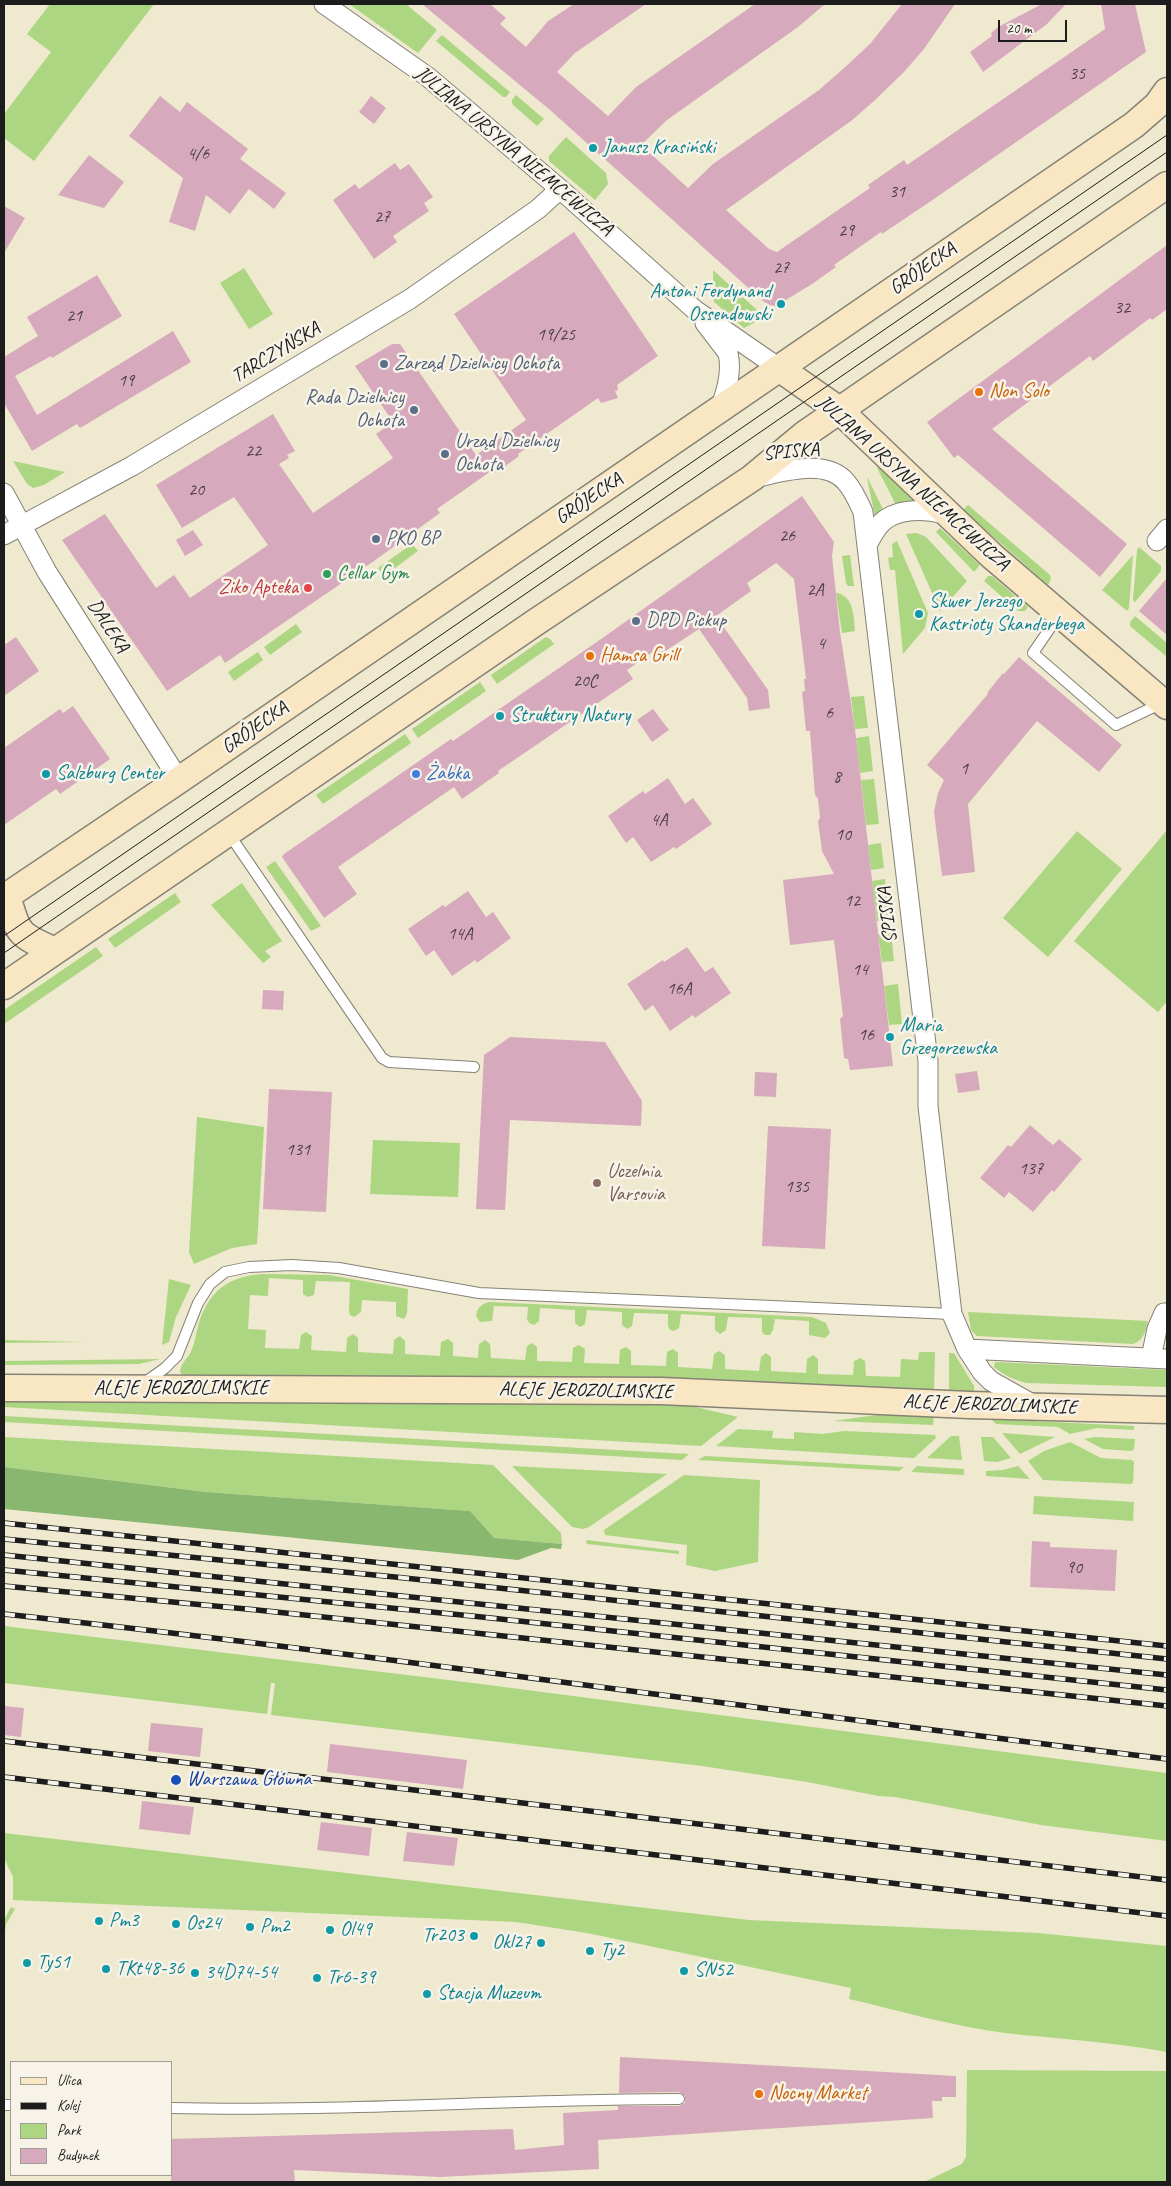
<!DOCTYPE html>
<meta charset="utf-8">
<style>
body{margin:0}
#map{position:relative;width:1171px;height:2186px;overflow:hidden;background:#efe9cf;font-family:Caveat,sans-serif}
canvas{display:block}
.frame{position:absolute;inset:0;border:5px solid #1c1c1c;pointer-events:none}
.legend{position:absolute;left:10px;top:2061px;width:162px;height:115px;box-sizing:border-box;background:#f7f3e8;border:1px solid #9f9d96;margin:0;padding:6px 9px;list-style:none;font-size:15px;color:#1c1c1c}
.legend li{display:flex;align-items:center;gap:10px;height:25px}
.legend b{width:25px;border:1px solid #9f9d96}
.scale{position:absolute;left:998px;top:20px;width:69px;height:22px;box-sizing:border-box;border:2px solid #1c1c1c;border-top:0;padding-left:6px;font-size:15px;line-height:18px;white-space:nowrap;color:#1c1c1c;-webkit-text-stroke:4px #f7f3e8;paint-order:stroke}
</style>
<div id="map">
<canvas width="1171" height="2186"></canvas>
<div class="frame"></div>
<ul class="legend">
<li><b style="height:6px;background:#f9e7c3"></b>Ulica</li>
<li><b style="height:6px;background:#1c1c1c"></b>Kolej</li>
<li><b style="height:14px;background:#acd681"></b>Park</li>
<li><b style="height:14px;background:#d7a9bd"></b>Budynek</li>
</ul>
<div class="scale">20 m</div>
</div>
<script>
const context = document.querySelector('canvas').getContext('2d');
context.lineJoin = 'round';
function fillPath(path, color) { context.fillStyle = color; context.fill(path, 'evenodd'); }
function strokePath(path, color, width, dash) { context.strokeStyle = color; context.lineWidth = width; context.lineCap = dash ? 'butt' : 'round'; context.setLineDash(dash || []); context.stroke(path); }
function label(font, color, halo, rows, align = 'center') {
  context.font = font + ' Caveat,sans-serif'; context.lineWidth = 5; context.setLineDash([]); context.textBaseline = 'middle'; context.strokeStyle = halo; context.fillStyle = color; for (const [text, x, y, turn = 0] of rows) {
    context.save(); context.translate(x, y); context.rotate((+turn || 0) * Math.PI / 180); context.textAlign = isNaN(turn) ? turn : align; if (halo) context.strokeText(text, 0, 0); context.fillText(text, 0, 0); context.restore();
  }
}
fillPath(new Path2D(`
 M50 4H154L34 161 4 138V114L51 52 27 34Z
 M349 4H406L437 30 418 53Z
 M442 35 510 92 506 97H503L436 41Z
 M516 95 544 119 537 126 512 104V100Z
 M566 137 606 173 608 184 595 200 549 161V156Z
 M244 268 273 314 249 329 220 283Z
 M713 270 757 310 754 323 744 328 714 302Z
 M13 461 65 472 44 485 33 488 27 484Z
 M879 466 914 502 896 505 877 468Z
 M867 477 884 511 875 517 867 478Z
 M968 505 1050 575 1051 579 1048 585 963 510Z
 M940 528 980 565 974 572 936 532Z
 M917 533 926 537 967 581 940 611 906 534Z
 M897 541 928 613 925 628 903 654 895 570H890L888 558 893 557 892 544Z
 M412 544 418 551 384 576 378 568Z
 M1139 547 1161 566V571L1135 602 1133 600 1137 550Z
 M850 555 854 586H848L846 583 842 556Z
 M1133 555 1129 608 1127 611 1102 590Z
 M988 576H992L1028 607 1025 611H1018L984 581Z
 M836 593C854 595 854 618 855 631L842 633Z
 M1135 616 1167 643V657L1130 626V622Z
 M296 624 302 632 270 655 264 647Z
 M546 637 550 639 554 644 497 684 491 675Z
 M258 652 263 660 234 681 228 672Z
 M480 682 486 691 418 738 412 729Z
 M864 696 868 728 855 729 851 697Z
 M405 734 411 743 323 804 316 795Z
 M869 736 873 771 860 773 856 738Z
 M874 779 879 824 866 825 861 780Z
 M1167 830V1001L1158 1012 1074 941Z
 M1077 831 1122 869 1048 957 1003 918Z
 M881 843 884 868 871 870 868 845Z
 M275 861 321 926 311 931 266 867Z
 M885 879 889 919 877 921 872 881Z
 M242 883 282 941 265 951 271 957 263 963 211 905Z
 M175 893 181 902 115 948 108 939Z
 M891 933 894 961 882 962 878 934Z
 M96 947 103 956 4 1024V1010Z
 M898 984 902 1024 889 1025 884 986Z
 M197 1117 264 1127 257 1244 232 1248 194 1264 189 1252Z
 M373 1140 460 1143 458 1197 370 1194Z
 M264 1274 329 1275 408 1289 407 1314 404 1319 396 1316V1302L362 1300 361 1312 354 1317 350 1315 349 1311 350 1282 316 1281 314 1295 308 1297 303 1294V1280L269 1278 268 1296 250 1295 248 1329 266 1330 265 1348 299 1349 301 1335 306 1332 312 1336 311 1350 346 1352 347 1338 353 1334 358 1338V1352L393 1354 394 1340 400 1336 405 1341V1354L440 1356 441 1342 448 1339 453 1343V1356L478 1358 479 1344 485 1340 490 1344 491 1358 525 1360 527 1346 532 1343 537 1347V1361L572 1362 573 1348 579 1345 585 1349 584 1363 619 1364 620 1350 626 1347 631 1351V1365L666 1366 667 1352 673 1349 678 1353V1367L712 1369 714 1354 719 1351 725 1355V1369L759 1371 761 1357 766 1353 771 1357V1371L806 1373 807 1359 813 1355 818 1359V1374L853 1375 854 1361 860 1358 865 1361 866 1376 900 1377 901 1359 918 1360 919 1352H935L934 1390 670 1378 183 1376 180 1372C180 1363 189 1358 192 1349 195 1342 196 1334 198 1326 208 1291 228 1276 264 1274Z
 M169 1279 191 1285 176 1317 169 1342 162 1345Z
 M490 1302 812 1317 826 1323 830 1333 825 1338 809 1335V1321L775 1319 773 1330 770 1335H765L762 1332V1318L728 1317 726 1330 720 1334 715 1330V1316L681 1314 679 1328 674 1331 670 1330 668 1326V1314L634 1313 632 1326 627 1329 622 1325V1312L587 1310 585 1324 580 1327 575 1323V1310L540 1308 539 1321 534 1325 529 1323 527 1319 528 1307 494 1306 492 1321 480 1322 476 1316C477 1308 482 1303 490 1302Z
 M968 1312 1148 1321C1146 1331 1143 1341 1133 1344L977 1336 971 1330Z
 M4 1340 84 1342 4 1343Z
 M949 1353H954L974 1386V1392L949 1391Z
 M160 1359 139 1364 4 1365V1361Z
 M995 1362 1167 1370V1387L1026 1383C1015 1380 1003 1375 994 1367Z
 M4 1400 683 1404 738 1417 701 1446 4 1407Z
 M891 1413 934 1415 933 1425 833 1421Z
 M4 1416 689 1454 682 1460 4 1422Z
 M991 1419 1134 1426V1430L1097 1428 1070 1434 1058 1427 996 1424Z
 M738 1429 773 1431 772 1438 794 1439V1432L823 1434 844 1431 935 1435 936 1438 914 1458 716 1446Z
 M1002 1433 1055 1437 1020 1454Z
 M951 1436H959L962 1460 927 1458Z
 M4 1437 493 1465 561 1533 562 1544 493 1538 470 1511 206 1492 4 1467Z
 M981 1437H993L1011 1458 997 1462 984 1461Z
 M1095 1437 1135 1439 1134 1449 1132 1451 1103 1449 1084 1439Z
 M1070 1442 1101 1458 1132 1460 1134 1462 1133 1482 1131 1484 1043 1480 1028 1461 1044 1451Z
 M705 1456 904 1467 899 1471 698 1460Z
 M512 1466H511L667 1474 589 1527 583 1529 572 1527Z
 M917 1466 964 1469V1475L911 1472Z
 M1018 1466 1030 1479 986 1476V1471L1003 1470Z
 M684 1475 760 1480 758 1562 715 1571 686 1565 687 1545 605 1535 604 1530Z
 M1034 1496 1134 1502 1133 1521 1033 1514Z
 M586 1540 679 1551V1554L587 1544Z
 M4 1626 473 1683 1167 1773V1841L1041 1825 895 1797 879 1796 807 1782 702 1766 271 1715 275 1683H271L267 1714 4 1683Z
 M4 1833 749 1920 1038 1933 1167 1946V2052C1113 2042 1059 2039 1005 2033 952 2026 901 2011 849 1999L851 1988 587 1933 516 1922 13 1900V1877L4 1858Z
 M11 1907 15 1909 6 1924 4 1940V1920Z
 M967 2070 1167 2071V2182H924L962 2164 966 2157Z`), '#acd681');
fillPath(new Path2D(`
 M4 1467 206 1492 470 1511 494 1538 562 1544 561 1549 551 1548 518 1560 4 1509Z`), '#89b76f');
fillPath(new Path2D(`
 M422 4H490L506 18 500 24 526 47 548 21 574 4H646L575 53 557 72 608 116 636 87 755 4H825L798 27 667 120 641 145 688 188 713 164 819 90 843 69 870 44 902 4H955L924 49 904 72 874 101 851 121 726 210 769 249 777 252 870 188 868 185 904 160 907 165 1105 29 1101 4H1135L1146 52 934 199 882 234 881 232 834 265 836 267 812 284 776 306 769 305 763 301 550 110Z
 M1042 4H1066L1047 24 983 72 970 52 992 36 991 33 998 27Z
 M160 96 180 112 187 102 248 149 240 159 286 193 274 209 249 189 230 214 206 195 195 231 169 222 183 178 129 136Z
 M371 96 386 108 374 124 359 112Z
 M89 155 124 182 104 208 58 195Z
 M395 163 400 170 409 164 433 197 424 203 429 211 393 236 397 242 374 259 333 200 355 184 359 189Z
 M4 206 25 218 4 253Z
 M574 232 658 356 617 385 618 390 615 391 618 398 601 403 598 398 518 454 519 456 496 473 494 469 437 509 440 513 374 561 225 663 220 655 167 691 62 540 105 514 156 588 174 575 190 598 268 545 234 497 182 528 156 485 273 414 295 451 287 455 289 458 279 464 313 513 393 458 376 434 393 422 355 366 392 344H400L476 455 526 420 454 314Z
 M1167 245V309L1152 320 1150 318 1093 361 1090 356 992 429 1127 544 1100 577 958 455 954 458 927 422Z
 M97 275 122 316 52 358 51 356 15 376 37 415 173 331 191 362 80 428 77 424 32 451 4 403V357L38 336 27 317Z
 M802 496 834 542 832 556 840 632 855 729 893 1066 850 1070 848 1059 844 1058 840 1019 843 1016 834 940 790 945 783 880 834 874 822 851 818 821 820 818 818 799 815 795 810 731H806L802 692 805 691 804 679H806L794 579 776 563 747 583 751 591 716 616 768 690 770 708 749 711 747 698 699 629 658 656 654 651 627 670 633 679 498 771 499 773 462 799 454 787 338 867 357 894 324 918 282 857 284 854 451 739 453 741 604 637Z
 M193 530 203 545 185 556 176 540Z
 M1167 578V635L1139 611Z
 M16 637 39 671 4 696V645Z
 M1019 657 1122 745 1099 772 1037 721 968 804 975 872 942 876 934 812 938 793 944 780 927 765 988 694 987 693 1003 673 1004 674Z
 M73 706 110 759 60 794 56 789 4 825V748L60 709 63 713Z
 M653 709 669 730 652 742 637 720Z
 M668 778 685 804 693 798 712 824 676 849 674 847 651 862 633 837 626 843 608 816 643 791 645 794Z
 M468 891 486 917 493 912 511 938 477 963 475 960 452 976 434 950 426 956 408 929 443 905 445 907Z
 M687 947 705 972 713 967 731 993 695 1018 693 1015 670 1031 653 1005 645 1011 627 984 663 960 664 962Z
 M263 990 284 991 283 1010 262 1009Z
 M510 1037 605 1042 642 1101 641 1126 510 1120 505 1210 476 1209 484 1055Z
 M977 1071 980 1090 958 1093 955 1074Z
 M755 1072 777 1073 776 1097 754 1096Z
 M269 1089 332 1092 326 1212 263 1209Z
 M1030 1125 1053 1145 1059 1139 1082 1159 1054 1192 1052 1190 1033 1212 1009 1192 1004 1198 980 1178 1008 1145 1011 1147Z
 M768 1126 831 1129 825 1249 762 1246Z
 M1032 1541 1050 1542V1547L1117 1550 1115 1591 1030 1587Z
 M4 1706 24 1708 21 1737 4 1735Z
 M151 1723 203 1728 200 1757 148 1751Z
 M330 1744 467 1760 463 1789 327 1772Z
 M142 1801 194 1807 190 1835 139 1829Z
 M321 1822 372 1828 369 1856 317 1850Z
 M407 1832 458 1838 454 1866 403 1861Z
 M620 2057 956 2076V2097H942V2101H932L933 2118 598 2140 599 2169 440 2177 294 2170 295 2182H171V2139L513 2129 515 2150 564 2145 563 2113 618 2110V2106H679L685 2103V2096L679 2092 619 2093Z`), '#d7a9bd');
const lane = new Path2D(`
 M1059 615 1033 653 1116 725 1162 703
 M229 834 382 1058 389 1062 474 1067
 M144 1383 165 1368 177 1356 198 1303 210 1284 225 1272 249 1267 292 1265 339 1268 479 1293 952 1314
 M4 2105H11
 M171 2108C340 2112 510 2099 679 2099`);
const street = new Path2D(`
 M324 4 428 77 560 189 695 310 779 368
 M705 323 728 353C732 371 727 391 720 408
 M753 478C780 473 825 457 846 482 854 491 858 501 863 512L928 1061V1106L952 1314 967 1349 982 1372 991 1381 1034 1405
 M4 493 47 572 179 780
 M4 535 132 466 410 299 538 209 560 189
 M1157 541 1167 529
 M867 545C872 536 877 525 886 519 904 507 930 510 949 515
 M967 1349 1167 1359
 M1151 1358 1157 1329 1164 1313H1167`);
const secondary = new Path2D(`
 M779 368 839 410 992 556 1167 706
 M7 896C19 935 17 934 55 951
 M4 898 179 780 1134 125 1157 105 1167 91
 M4 986 536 622 752 478 805 434 1167 185
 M4 1388 661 1391 969 1405 1167 1410`);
strokePath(lane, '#868276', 12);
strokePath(street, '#868276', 21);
strokePath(secondary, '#868276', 29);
strokePath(lane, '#fff', 10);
strokePath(street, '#fff', 19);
strokePath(secondary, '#f9e7c3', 26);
strokePath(new Path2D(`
 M4 936 1167 135
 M4 953 1167 152`), '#1c1c1c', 1);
const rail = new Path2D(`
 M4 1523 1167 1646
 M4 1539 395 1577 1167 1659
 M4 1555 1167 1675
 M4 1570 472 1616 1167 1690
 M4 1586 257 1610 1167 1706
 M4 1614C392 1656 779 1713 1167 1759
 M4 1741 1167 1880
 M4 1777 1167 1916`);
strokePath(rail, '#1c1c1c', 5.5);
strokePath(rail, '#f7f3e8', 4, [11]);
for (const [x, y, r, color] of [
 [593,148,5,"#0f9aa8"],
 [781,304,5,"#0f9aa8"],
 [384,364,5,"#5c6f8a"],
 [979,392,5,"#e8710a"],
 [414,410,5,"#5c6f8a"],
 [445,454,5,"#5c6f8a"],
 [376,539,5,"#5c6f8a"],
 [327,574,5,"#2e9e5b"],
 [308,588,5,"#e0444e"],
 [919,614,5,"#0f9aa8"],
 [636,621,5,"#5c6f8a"],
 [590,656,5,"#e8710a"],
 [500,716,5,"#0f9aa8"],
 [46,774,5,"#0f9aa8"],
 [416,774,5,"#3f7fe0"],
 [890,1037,5,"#0f9aa8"],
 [597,1183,5,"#8d6e63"],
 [176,1780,6,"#1a4fb4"],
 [99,1921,5,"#0f9aa8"],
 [176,1924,5,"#0f9aa8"],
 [250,1927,5,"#0f9aa8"],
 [330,1930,5,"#0f9aa8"],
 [474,1936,5,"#0f9aa8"],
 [541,1943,5,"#0f9aa8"],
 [590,1951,5,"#0f9aa8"],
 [27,1963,5,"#0f9aa8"],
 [106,1969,5,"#0f9aa8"],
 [684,1971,5,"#0f9aa8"],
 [195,1973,5,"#0f9aa8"],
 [317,1978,5,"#0f9aa8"],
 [427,1994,5,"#0f9aa8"],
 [759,2094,5,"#e8710a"]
]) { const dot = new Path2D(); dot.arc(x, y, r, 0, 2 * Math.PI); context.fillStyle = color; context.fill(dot); strokePath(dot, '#f7f3e8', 2); }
label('18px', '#4b3f44', null, [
 ["35",1077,74],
 ["4/6",198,154],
 ["31",897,192],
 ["27",382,217],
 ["29",846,231],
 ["27",781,268],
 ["32",1122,308],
 ["21",74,316],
 ["19/25",556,335],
 ["19",126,381],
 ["22",253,451],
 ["20",196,490],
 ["26",787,536],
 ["2A",815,590],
 ["4",821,644],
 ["20C",585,681],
 ["6",829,713],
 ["1",964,769],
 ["8",837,777],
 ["4A",659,820],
 ["10",843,835],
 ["12",852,901],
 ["14A",460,934],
 ["14",860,970],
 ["16A",679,989],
 ["16",866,1035],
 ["131",298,1150],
 ["137",1031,1169],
 ["135",797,1187],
 ["90",1074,1568]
]);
label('20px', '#0d838f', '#f7f3e8', [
 ["Janusz Krasiński",603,148],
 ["Antoni Ferdynand",771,292,"right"],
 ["Ossendowski",771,315,"right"],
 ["Skwer Jerzego",929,602],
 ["Kastrioty Skanderbega",929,625],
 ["Struktury Natury",510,716],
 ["Salzburg Center",56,774],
 ["Maria",900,1026],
 ["Grzegorzewska",900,1049],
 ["Pm3",109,1921],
 ["Os24",186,1924],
 ["Pm2",260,1927],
 ["Ol49",340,1930],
 ["Tr203",464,1936,"right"],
 ["Okl27",531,1943,"right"],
 ["Ty2",600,1951],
 ["Ty51",37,1963],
 ["TKt48-36",116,1969],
 ["SN52",694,1971],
 ["34D74-54",205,1973],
 ["Tr6-39",327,1978],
 ["Stacja Muzeum",437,1994]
], 'left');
label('20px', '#1c1c1c', '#f7f3e8', [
 ["JULIANA URSYNA NIEMCEWICZA",514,151,40],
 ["GRÓJECKA",923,269,-35],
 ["TARCZYŃSKA",276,353,-31],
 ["SPISKA",791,452,-5],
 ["JULIANA URSYNA NIEMCEWICZA",913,483,42],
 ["GRÓJECKA",589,499,-34],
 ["DALEKA",108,626,57],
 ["GRÓJECKA",255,728,-35],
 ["SPISKA",888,915,-97],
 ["ALEJE JEROZOLIMSKIE",181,1389],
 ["ALEJE JEROZOLIMSKIE",586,1391,1],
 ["ALEJE JEROZOLIMSKIE",990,1405,2]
]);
label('20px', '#4e5e75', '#f7f3e8', [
 ["Zarząd Dzielnicy Ochota",394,364],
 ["Rada Dzielnicy",404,398,"right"],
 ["Ochota",404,421,"right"],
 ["Urząd Dzielnicy",455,442],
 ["Ochota",455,465],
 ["PKO BP",386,539],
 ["DPD Pickup",646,621]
], 'left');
label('20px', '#c56008', '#f7f3e8', [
 ["Non Solo",989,392],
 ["Hamsa Grill",600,656],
 ["Nocny Market",769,2094]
], 'left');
label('20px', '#27864d', '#f7f3e8', [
 ["Cellar Gym",337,574]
], 'left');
label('20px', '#be3a42', '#f7f3e8', [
 ["Ziko Apteka",298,588]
], 'right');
label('20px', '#366cbe', '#f7f3e8', [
 ["Żabka",426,774]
], 'left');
label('20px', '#785e54', '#f7f3e8', [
 ["Uczelnia",607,1172],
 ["Varsovia",607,1195]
], 'left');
label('20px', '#164399', '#f7f3e8', [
 ["Warszawa Główna",187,1780]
], 'left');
</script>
